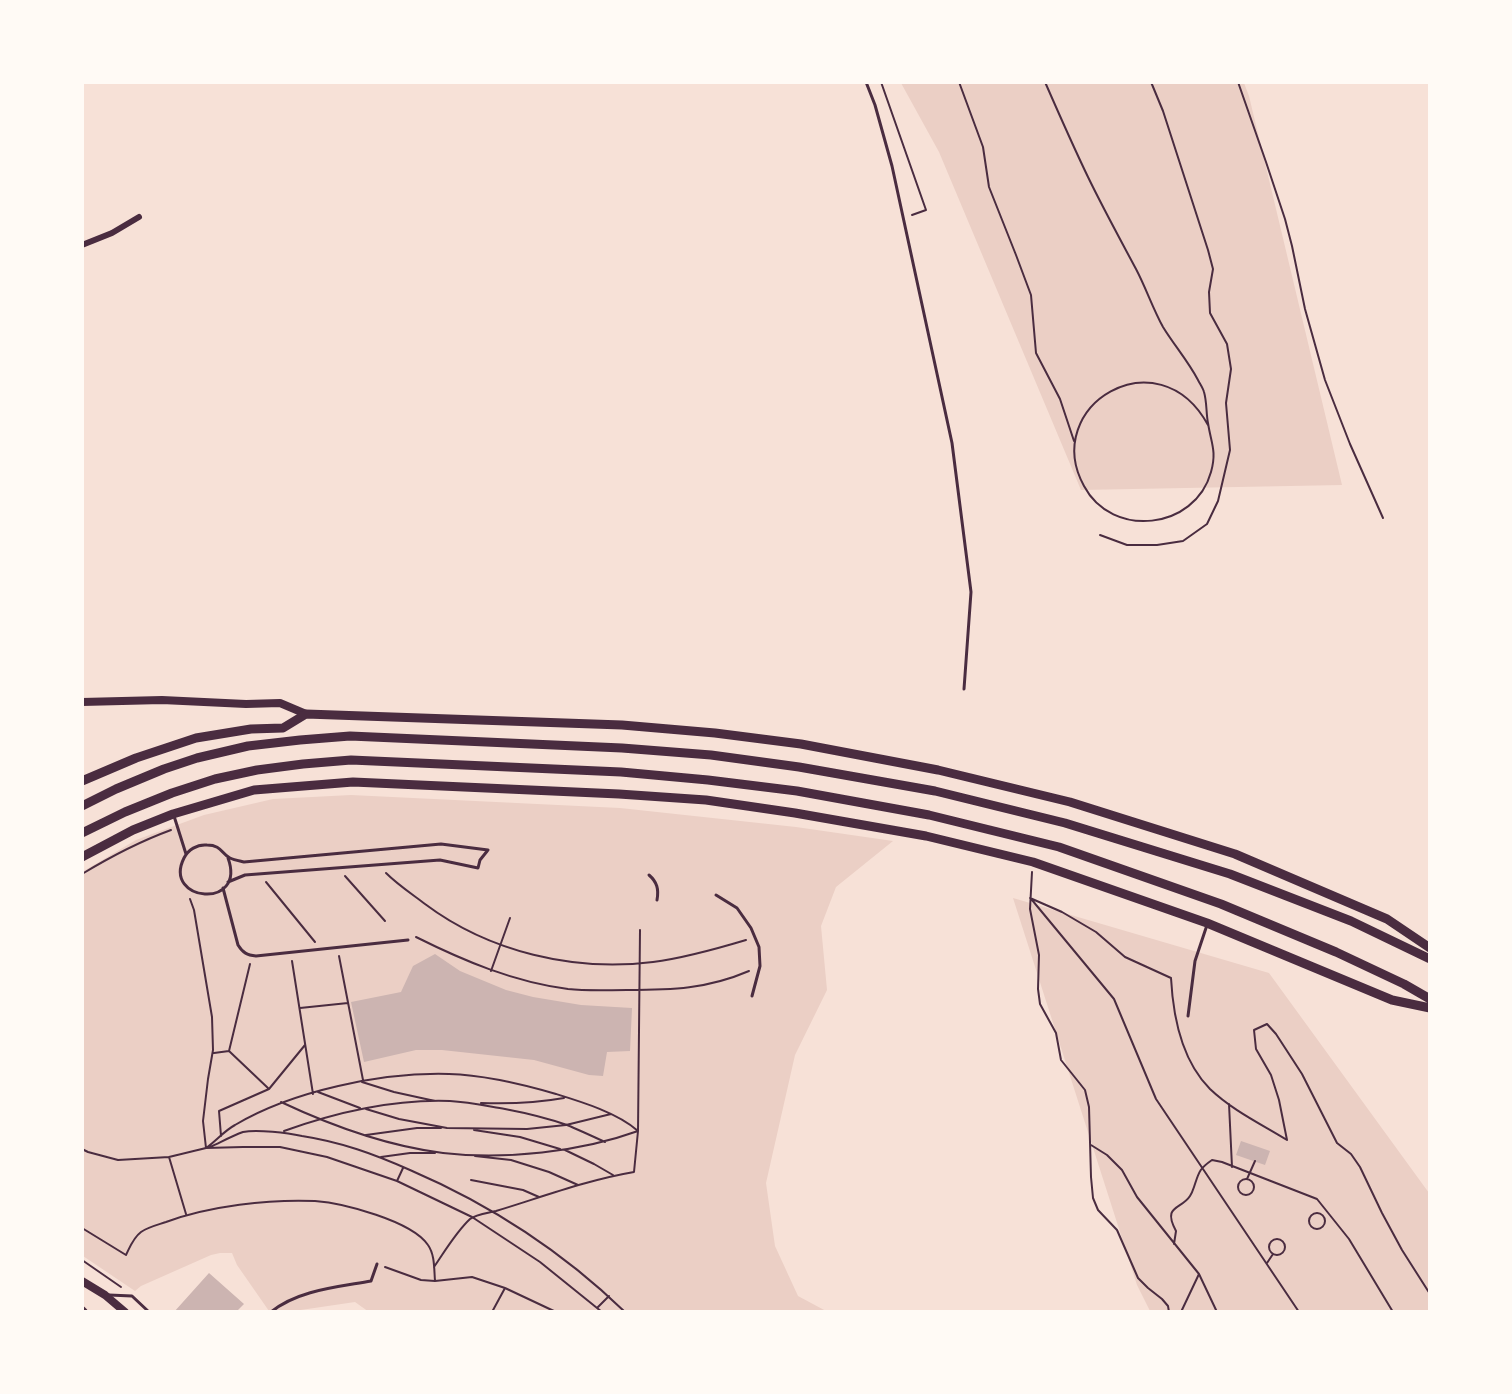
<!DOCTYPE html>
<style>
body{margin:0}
#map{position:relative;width:1512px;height:1394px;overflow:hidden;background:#f7e1d7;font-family:"Public Sans",sans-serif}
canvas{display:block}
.frame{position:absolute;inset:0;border:84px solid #fffaf5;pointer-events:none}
</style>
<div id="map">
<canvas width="1512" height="1394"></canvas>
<div class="frame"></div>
</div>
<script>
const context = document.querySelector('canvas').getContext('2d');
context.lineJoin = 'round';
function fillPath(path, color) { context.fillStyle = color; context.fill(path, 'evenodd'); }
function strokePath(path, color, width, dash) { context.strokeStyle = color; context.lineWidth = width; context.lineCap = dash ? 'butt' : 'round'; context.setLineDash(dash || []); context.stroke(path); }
fillPath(new Path2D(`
 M901 83H1244L1249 96 1342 485 1081 490 939 152Z
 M351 795 620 808 796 827 893 841 836 887 821 926 827 990 795 1055 766 1183 775 1246 798 1296 826 1311 369 1312 355 1302 294 1311H269L237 1265 232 1253H220L211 1255 141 1286 135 1291 83 1256 82 872 136 840 204 815 273 799Z
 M1013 898 1269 973 1429 1193V1311H1150L1137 1285Z`), '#ebcfc5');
fillPath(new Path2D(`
 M435 954 460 971 506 990 533 997 581 1005 632 1008 630 1051 607 1052 603 1076 589 1075 534 1060 442 1050H416L364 1062 351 1002 401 992 413 966Z
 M1241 1141 1270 1151 1265 1165 1236 1155Z
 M209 1273 244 1304 236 1312H174Z`), '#ccb4b1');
strokePath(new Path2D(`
 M881 82 926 210 912 215
 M959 82 983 147 989 187 1016 255 1031 295 1036 353 1060 399 1074 441
 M1045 82C1059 114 1073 146 1088 177 1103 208 1120 239 1136 269 1146 288 1153 309 1163 327 1174 345 1188 361 1198 380 1200 384 1203 388 1204 392 1207 402 1206 413 1208 423 1211 443 1217 451 1211 472 1195 530 1112 539 1084 486 1040 406 1158 334 1208 425
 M1238 82 1266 162 1285 219 1292 246 1305 309 1325 380 1350 444 1383 518
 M1100 535 1127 545H1157L1183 541 1207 524 1218 501 1230 450 1226 403 1231 369 1227 344 1210 313 1209 292 1213 269 1208 250 1163 111 1151 82
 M1032 872 1030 909 1039 955 1038 989 1040 1004 1056 1033 1061 1060 1085 1090 1089 1107 1091 1177 1093 1198 1098 1210 1117 1230 1138 1278 1148 1288 1162 1299 1168 1306 1169 1312
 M386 873C398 885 412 894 425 904 489 952 574 972 653 962 685 958 716 949 746 940
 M82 874C110 857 141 841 171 830
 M345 876 385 921
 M266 882 315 942
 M1030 898 1062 912 1096 932 1125 957 1171 978C1173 1016 1182 1061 1210 1089 1232 1110 1261 1124 1287 1140L1279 1100 1271 1075 1256 1049 1254 1030 1267 1024 1276 1034 1302 1074 1337 1143 1351 1154 1360 1167 1382 1213 1402 1250 1430 1294
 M190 899 194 910 212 1017 213 1050 208 1079 203 1121 206 1148
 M1032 900 1114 999 1156 1099 1299 1312
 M416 937C464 961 514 982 568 989 587 991 607 990 627 990 672 990 707 989 749 971
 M339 956 363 1080
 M292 961 313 1094
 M250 964 229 1051 269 1089 305 1045
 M491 971 510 918
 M300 1008 348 1003
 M214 1053 229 1051
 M362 1082 394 1092 435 1101
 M318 1092 360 1108
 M481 1103C509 1104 536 1103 564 1098
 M1229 1104 1232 1167
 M366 1109 399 1119 447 1128 527 1129 566 1125 611 1114
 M474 1130 520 1137 560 1149
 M284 1131C337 1112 394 1099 450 1101 469 1102 487 1106 505 1109 526 1113 547 1118 567 1125 579 1130 592 1136 605 1142
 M366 1135 417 1128H441
 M221 1136 219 1111 269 1089
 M1091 1145 1107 1155 1122 1170 1137 1197 1199 1274 1217 1312
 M210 1147C221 1142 232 1136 243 1132 257 1129 288 1133 302 1136 341 1142 374 1154 410 1170 489 1204 562 1251 625 1312
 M206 1148C216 1141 224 1131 235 1125 292 1091 382 1072 449 1074 485 1075 522 1084 556 1094 582 1102 618 1113 638 1131 580 1152 505 1160 443 1153 387 1146 332 1126 281 1102
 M82 1149 88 1152 118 1160 169 1157 206 1148 243 1147H280L327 1157 397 1181 472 1217 540 1262 602 1312
 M565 1150 594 1164 613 1175
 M475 1156 511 1160 549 1172 578 1185
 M169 1157 186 1214
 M381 1157 410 1153H435
 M1238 1187a8 8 0 1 1 16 0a8 8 0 1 1-16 0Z
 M1247 1179 1255 1161
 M471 1180 523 1190 539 1197
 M397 1181 403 1168
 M1309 1221a8 8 0 1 1 16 0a8 8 0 1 1-16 0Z
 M82 1228 126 1255C130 1247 133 1238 141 1232 148 1227 157 1225 166 1222 209 1206 269 1199 315 1201 343 1203 412 1221 428 1245 435 1255 434 1269 435 1281
 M1269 1247a8 8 0 1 1 16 0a8 8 0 1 1-16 0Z
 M1174 1244 1176 1231C1162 1205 1181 1210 1190 1196 1192 1193 1193 1190 1194 1187 1199 1172 1199 1169 1212 1160L1222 1162 1317 1199 1349 1239 1393 1312
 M82 1260 121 1287
 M1267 1263 1273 1254
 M385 1267 421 1280 435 1281 472 1277 505 1288 556 1312
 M434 1267C445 1251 456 1232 470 1219 476 1214 488 1213 496 1211 542 1197 587 1180 634 1172L638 1131 640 930
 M598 1307 609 1296
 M492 1312 505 1288
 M1181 1312 1199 1274`), '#4a2c40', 2);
strokePath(new Path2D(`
 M866 82 875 105 892 166 952 443 971 592 964 689
 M174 816 186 854
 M228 858C247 910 162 902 184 858 188 850 197 844 207 845 222 845 221 854 230 858 234 860 240 861 244 862L441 844 488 850
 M649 875C657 882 659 889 657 900
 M228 882 245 875 440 860 478 868 480 860 488 850
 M223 888 238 945C243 953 247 955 256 956L408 940
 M716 895 737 908 751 928 759 947 760 966 752 996
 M1188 1016 1195 961 1207 925
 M109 1295 132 1296 149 1312
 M271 1312C298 1290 338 1287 371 1281L377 1264`), '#4a2c40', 3);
strokePath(new Path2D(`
 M82 245 112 233 139 217`), '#4a2c40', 6);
strokePath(new Path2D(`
 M82 702 162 700 246 704 280 703 306 714`), '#4a2c40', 8);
strokePath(new Path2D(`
 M82 1281 105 1295 125 1312
 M82 1310 84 1312`), '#4a2c40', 8);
strokePath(new Path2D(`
 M82 781 136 758 196 738 251 729 283 728 306 714 622 725 715 733 801 744 938 770 1070 802 1235 854 1387 919 1430 948
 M82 806 116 789 164 769 197 758 248 746 300 740 350 736 622 748 711 755 799 767 935 791 1065 823 1230 874 1351 921 1430 959
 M82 833 125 812 172 793 215 779 257 770 303 764 351 760 621 772 708 780 797 791 929 815 1059 847 1221 904 1336 952 1404 984 1430 999
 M82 857 133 830 173 814 254 790 353 782 619 794 706 800 795 813 926 836 1033 862 1207 923 1392 1000 1430 1008`), '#4a2c40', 9);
</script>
